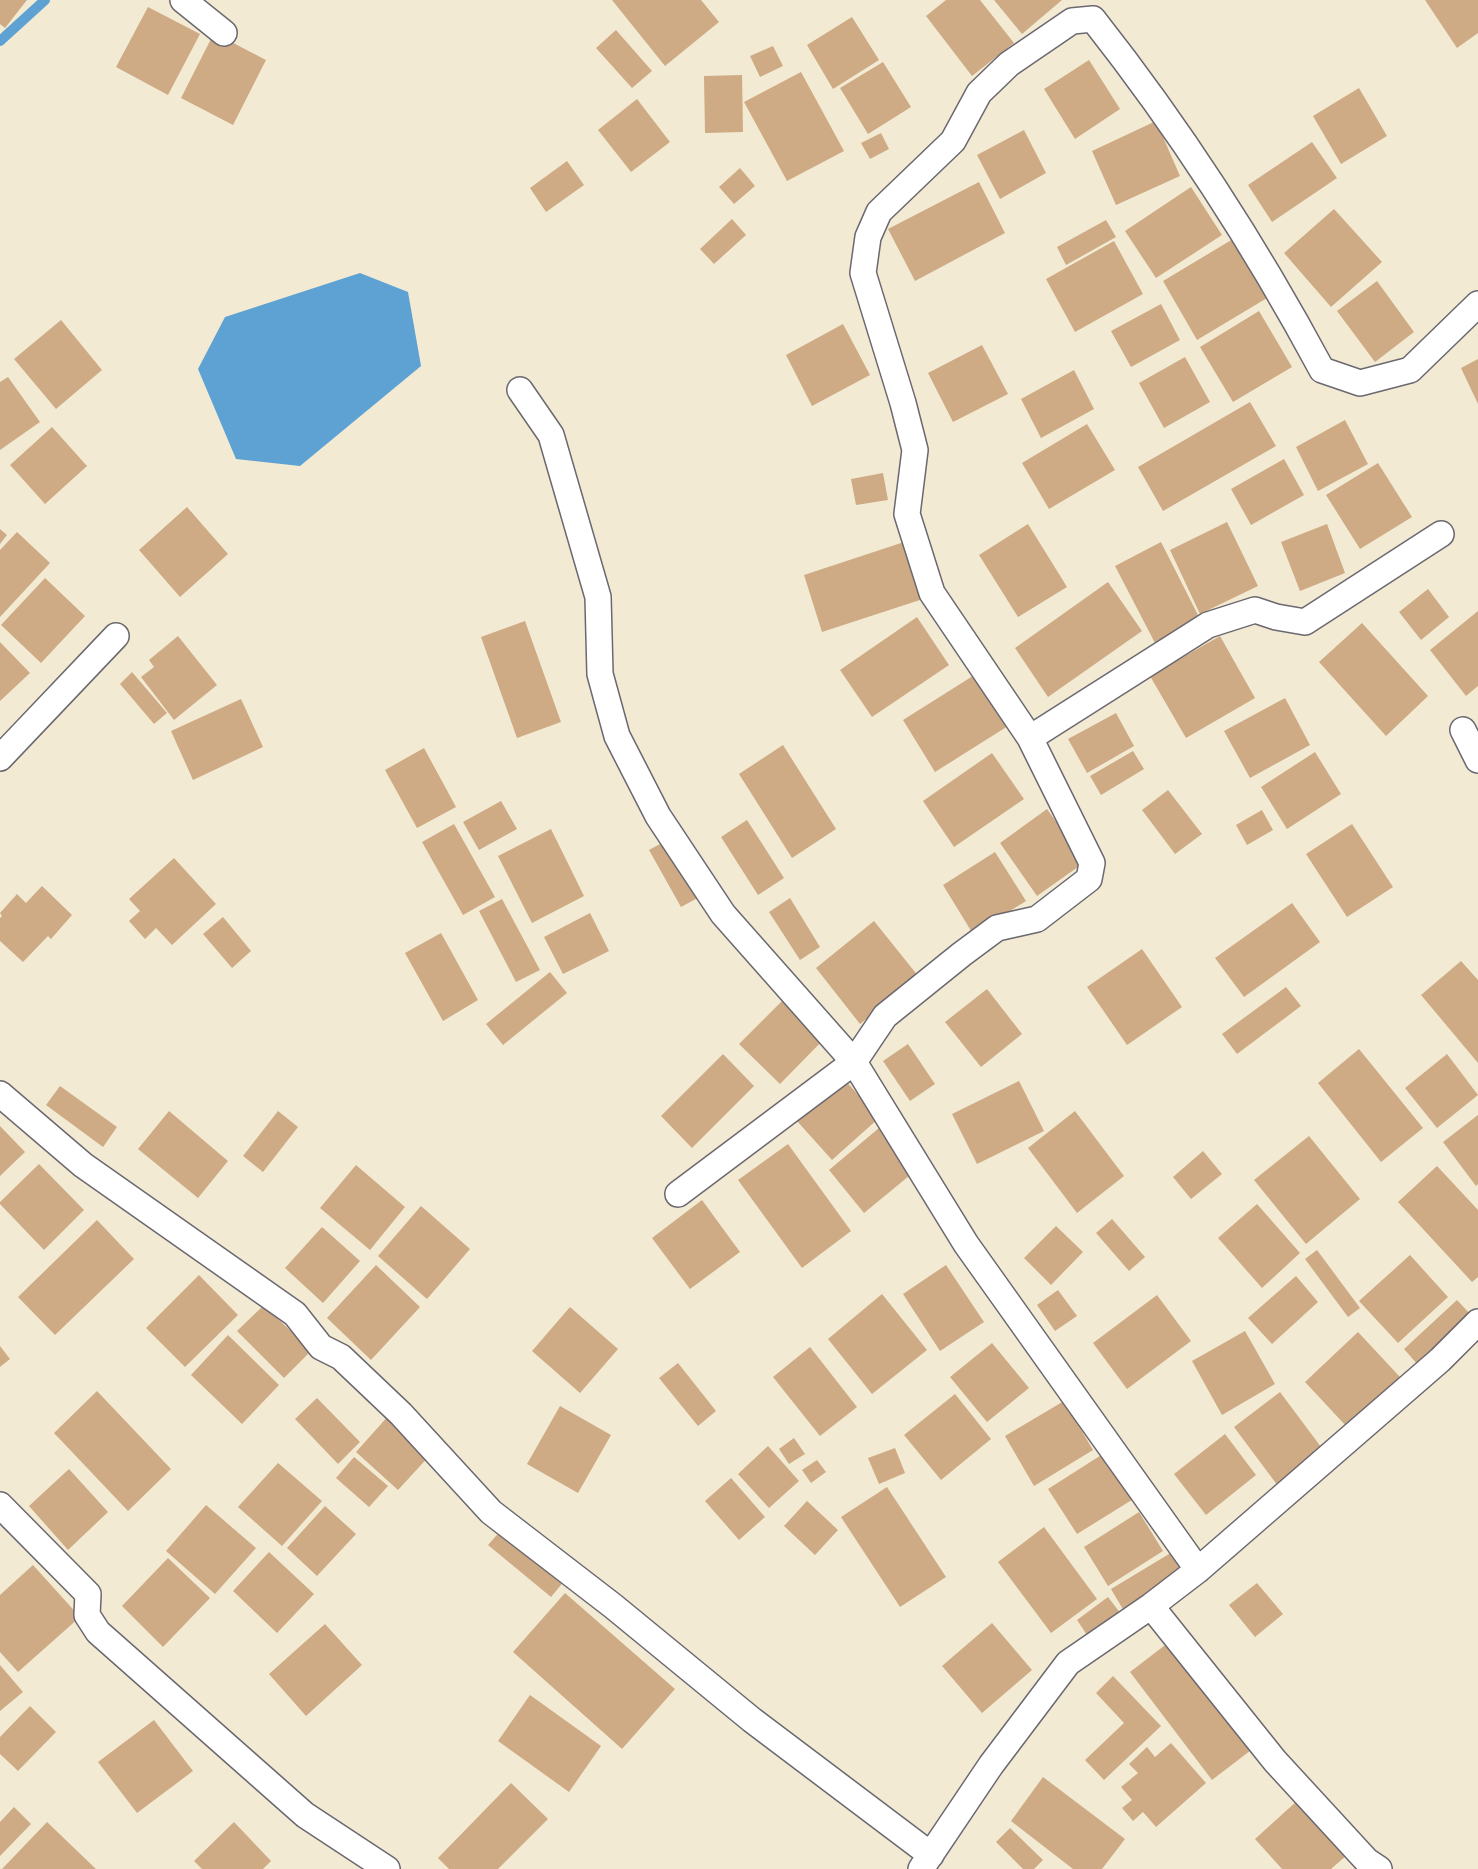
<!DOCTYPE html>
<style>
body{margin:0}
canvas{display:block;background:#f2ead3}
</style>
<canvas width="1478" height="1869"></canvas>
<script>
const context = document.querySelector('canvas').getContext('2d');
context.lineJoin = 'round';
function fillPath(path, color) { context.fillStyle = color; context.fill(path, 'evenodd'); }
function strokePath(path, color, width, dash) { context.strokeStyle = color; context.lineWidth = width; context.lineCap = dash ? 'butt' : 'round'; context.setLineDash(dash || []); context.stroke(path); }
fillPath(new Path2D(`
 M360 273 408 292 421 366 300 466 236 459 198 369 225 317Z`), '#5ea2d3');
strokePath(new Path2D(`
 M0 41 45 0`), '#5ea2d3', 10);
fillPath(new Path2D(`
 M0 0H27L5 28 0 24Z
 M612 0H701L719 22 665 66Z
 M946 0H980L1014 43 972 76 926 16Z
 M994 0H1062L1022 34Z
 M1425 0H1478V33L1457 48Z
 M148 7 200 34 168 95 116 67Z
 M852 17 879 60 833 89 807 45Z
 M616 30 652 71 632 88 596 48Z
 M214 33 266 60 233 125 181 98Z
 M773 46 783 66 760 77 750 56Z
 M1089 60 1120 109 1075 139 1044 89Z
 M883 62 911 107 868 134 840 88Z
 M801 72 844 151 787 181 744 102Z
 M742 75 743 132 705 133 704 76Z
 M1359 88 1387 136 1341 164 1313 116Z
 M637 99 670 142 631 172 598 130Z
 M1156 121 1180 176 1116 205 1092 151Z
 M1024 130 1046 173 1000 199 977 155Z
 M881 133 889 149 870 159 861 143Z
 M1312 142 1337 178 1272 222 1248 185Z
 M567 161 584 185 546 212 530 188Z
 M740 168 755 186 734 204 719 187Z
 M979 182 1005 233 915 281 888 229Z
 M1191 187 1222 235 1156 278 1125 231Z
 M1334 209 1382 262 1331 307 1284 253Z
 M732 219 746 235 714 264 700 249Z
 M1106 220 1116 237 1066 265 1057 247Z
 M1233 239 1267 298 1197 340 1163 281Z
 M1114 241 1143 294 1075 332 1046 279Z
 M1377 281 1414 332 1375 362 1337 311Z
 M1161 304 1180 340 1131 367 1111 331Z
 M1259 311 1292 367 1233 402 1200 347Z
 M61 320 102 370 56 409 14 359Z
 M843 324 870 375 812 406 786 355Z
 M982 345 1008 394 953 422 928 373Z
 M1185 357 1210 402 1164 428 1139 383Z
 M1478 359V404L1461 368Z
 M1074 370 1094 409 1041 438 1021 399Z
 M8 377 40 422 0 450V382Z
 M1250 402 1276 446 1163 511 1138 467Z
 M1345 420 1368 464 1318 491 1296 447Z
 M1087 424 1115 470 1049 509 1022 463Z
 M52 427 87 466 45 504 10 465Z
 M1284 459 1304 495 1251 525 1231 489Z
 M1378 463 1412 517 1360 549 1326 495Z
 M883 473 888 500 856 505 851 479Z
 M187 507 228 554 180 597 139 550Z
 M1227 522 1258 586 1200 614 1170 550Z
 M1028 524 1067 587 1018 617 979 555Z
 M1327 524 1345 573 1300 591 1281 542Z
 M0 529 7 535 0 544Z
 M17 532 50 563 0 617V550Z
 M904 542 923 599 822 632 804 575Z
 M1161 542 1200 619 1155 643 1115 566Z
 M45 578 85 616 41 663 1 625Z
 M1108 582 1142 631 1048 697 1015 648Z
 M1428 589 1449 617 1421 640 1399 612Z
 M1478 611V686L1466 696 1430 650Z
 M917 617 949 665 872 717 840 670Z
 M525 621 561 722 517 738 481 637Z
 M1362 623 1428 696 1386 736 1319 662Z
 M178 636 217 685 174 720 141 677 154 667 149 660Z
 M1220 636 1255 698 1186 738 1150 676Z
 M0 642 30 673 0 701Z
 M132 672 167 713 154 724 120 684Z
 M976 674 1008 726 935 772 903 720Z
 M1285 698 1310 745 1250 778 1224 731Z
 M241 699 263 747 193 780 171 731Z
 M1116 713 1134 746 1087 773 1068 739Z
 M783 745 836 829 792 858 739 774Z
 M424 748 456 807 417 828 385 770Z
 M1133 751 1144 769 1101 795 1090 776Z
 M1315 752 1341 794 1287 829 1261 787Z
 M992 753 1024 799 954 847 923 801Z
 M1168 790 1202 834 1175 854 1142 810Z
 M501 801 517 829 479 850 463 822Z
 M1047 809 1085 862 1037 896 1000 843Z
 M1262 810 1273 830 1247 845 1236 825Z
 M747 820 784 878 758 895 721 837Z
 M454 824 495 897 463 915 422 842Z
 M1352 824 1393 887 1347 917 1306 854Z
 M551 829 584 896 532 923 498 856Z
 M682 832 714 889 681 907 649 850Z
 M995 852 1026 901 973 934 943 885Z
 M174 858 216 904 172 945 156 928 145 939 129 921 140 911 129 899Z
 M42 886 72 915 51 939 48 936 23 962 0 941V918L2 916 0 913 17 894 26 903Z
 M790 898 820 947 800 960 769 912Z
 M502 899 540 970 516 982 479 911Z
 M1292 903 1320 942 1244 997 1215 958Z
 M590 913 609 951 563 974 544 937Z
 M223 917 251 951 232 968 203 934Z
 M874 921 919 977 860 1024 816 968Z
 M441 933 478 1000 443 1021 405 953Z
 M1142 949 1182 1007 1127 1045 1087 987Z
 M1461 961 1478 980V1063L1421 995Z
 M550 972 567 993 503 1045 486 1024Z
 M1286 987 1301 1006 1237 1054 1222 1034Z
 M987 989 1022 1034 981 1067 945 1022Z
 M787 996 827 1036 780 1084 739 1044Z
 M908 1044 935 1084 910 1101 883 1061Z
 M1359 1049 1423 1128 1381 1162 1318 1083Z
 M723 1054 754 1086 692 1148 661 1116Z
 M1447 1054 1478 1095 1437 1128 1405 1088Z
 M844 1079 879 1118 832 1160 797 1121Z
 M1019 1081 1044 1131 977 1164 952 1114Z
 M60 1086 117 1127 103 1147 46 1105Z
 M169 1111 228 1161 198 1198 138 1149Z
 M278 1111 298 1127 263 1172 243 1156Z
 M1075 1111 1124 1176 1077 1213 1028 1148Z
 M1478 1115V1184L1476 1186 1443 1142Z
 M0 1126 25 1152 0 1176Z
 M879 1128 915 1171 864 1213 829 1170Z
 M1309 1136 1360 1199 1306 1244 1254 1180Z
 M788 1144 851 1231 802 1268 738 1180Z
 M1203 1151 1222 1174 1191 1199 1173 1177Z
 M39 1164 84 1210 44 1250 0 1204V1202Z
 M356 1165 405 1207 370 1250 320 1208Z
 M1437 1166 1478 1210V1277L1472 1282 1398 1202Z
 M702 1200 740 1252 690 1289 652 1238Z
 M1257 1204 1300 1253 1262 1288 1218 1238Z
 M421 1206 470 1249 427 1299 378 1256Z
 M1112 1219 1145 1257 1129 1271 1096 1233Z
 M97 1220 134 1259 55 1335 18 1297Z
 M1056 1226 1083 1252 1051 1285 1024 1258Z
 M322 1227 360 1261 323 1303 285 1268Z
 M1317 1250 1360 1308 1348 1317 1305 1259Z
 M1410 1255 1448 1297 1398 1343 1359 1301Z
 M376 1265 420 1307 371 1360 327 1318Z
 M946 1265 984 1322 940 1351 903 1294Z
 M199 1275 238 1315 185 1367 146 1328Z
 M1296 1276 1318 1302 1272 1344 1248 1318Z
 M1058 1290 1077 1316 1055 1331 1037 1305Z
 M882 1294 927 1350 872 1394 828 1339Z
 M1157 1295 1191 1341 1127 1389 1093 1343Z
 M1457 1300 1472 1316 1418 1365 1404 1349Z
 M264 1305 311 1351 284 1378 237 1331Z
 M570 1307 618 1349 580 1393 532 1351Z
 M1245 1331 1275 1384 1222 1415 1192 1361Z
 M1358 1332 1400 1377 1347 1427 1305 1382Z
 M228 1335 279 1385 242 1424 191 1375Z
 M992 1343 1029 1388 987 1422 950 1377Z
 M0 1346 10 1359 0 1367Z
 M810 1347 857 1407 820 1436 773 1377Z
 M678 1363 716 1411 698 1426 659 1378Z
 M97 1391 171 1469 128 1511 54 1433Z
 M1280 1392 1324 1451 1278 1486 1234 1427Z
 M955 1394 991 1439 941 1480 904 1435Z
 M317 1398 360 1442 338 1464 295 1419Z
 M1064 1401 1093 1450 1034 1486 1005 1436Z
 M560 1406 611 1435 578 1493 527 1464Z
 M390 1414 432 1453 398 1490 356 1452Z
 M1225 1434 1256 1475 1206 1515 1174 1474Z
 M794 1438 805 1454 789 1464 779 1449Z
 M768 1446 799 1481 769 1508 738 1474Z
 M895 1448 905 1473 879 1484 868 1458Z
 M1106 1452 1135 1498 1077 1534 1048 1489Z
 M354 1457 388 1486 369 1507 336 1478Z
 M817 1460 826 1472 811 1483 802 1470Z
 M278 1463 322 1501 282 1546 238 1507Z
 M69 1469 108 1512 68 1550 29 1506Z
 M731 1478 765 1517 739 1540 705 1501Z
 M887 1487 946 1577 900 1607 841 1517Z
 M807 1501 838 1530 815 1555 784 1526Z
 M206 1505 256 1548 215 1594 166 1551Z
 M325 1506 356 1534 317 1576 287 1548Z
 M1139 1512 1163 1551 1108 1586 1084 1547Z
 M1044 1527 1097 1599 1051 1633 998 1562Z
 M503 1528 565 1580 551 1597 488 1545Z
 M1174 1551 1186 1572 1124 1611 1111 1589Z
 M269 1552 314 1594 277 1633 233 1591Z
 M168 1558 210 1598 163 1647 122 1606Z
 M33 1565 80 1617 18 1672 0 1652V1595Z
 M1257 1583 1283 1614 1255 1637 1229 1605Z
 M565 1593 675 1689 622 1749 513 1652Z
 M1108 1597 1121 1614 1089 1638 1077 1620Z
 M992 1623 1032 1670 982 1713 942 1666Z
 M325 1624 362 1665 306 1716 269 1674Z
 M1173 1639 1255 1747 1212 1780 1130 1672Z
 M0 1665 23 1692 0 1711Z
 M1113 1676 1161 1726 1104 1780 1085 1760 1124 1723 1096 1693Z
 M530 1695 601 1746 569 1792 498 1741Z
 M30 1706 56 1732 18 1771 0 1754V1737Z
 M154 1720 193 1771 137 1813 98 1762Z
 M1171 1743 1206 1783 1156 1827 1143 1812 1133 1821 1122 1808 1132 1800 1121 1787 1138 1773 1129 1764 1147 1747 1155 1757Z
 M1043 1777 1125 1839 1102 1869H1073L1011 1821Z
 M511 1783 548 1819 498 1869H449L438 1858Z
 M1298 1800 1347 1855 1331 1869H1282L1255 1839Z
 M14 1807 31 1824 0 1856V1822Z
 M47 1822 96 1869H2Z
 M234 1822 271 1861 263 1869H202L194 1861Z
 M1010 1828 1043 1860 1034 1869H1023L996 1842Z`), '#ceab84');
const minor = new Path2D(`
 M183 0 224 33
 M520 390 551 435 598 597 600 674 617 736 658 816 723 914 854 1062 966 1244 1198 1570
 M1463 730 1478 760
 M1030 738 1208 625 1255 610 1276 617 1305 622 1441 534
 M0 758 116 636
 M0 1094 83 1165 295 1314 321 1347 341 1357 401 1414 491 1512 613 1606 752 1720 931 1855
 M678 1194 854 1062 885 1016 962 954 997 928 1037 919 1089 879 1092 863 1030 738 932 593 907 514 915 450 903 403 863 273 868 237 879 212 953 141 979 93 1009 64 1072 21 1093 19C1179 128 1256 247 1322 370L1360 383 1410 370 1478 304
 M0 1505 88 1594 87 1615 98 1632 305 1815 387 1869
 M1151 1606 1275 1761 1367 1861 1379 1869
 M921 1869 991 1765 1068 1663 1151 1606 1198 1570 1440 1360 1478 1322`);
strokePath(minor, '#6b6870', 28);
strokePath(minor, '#fff', 25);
</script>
